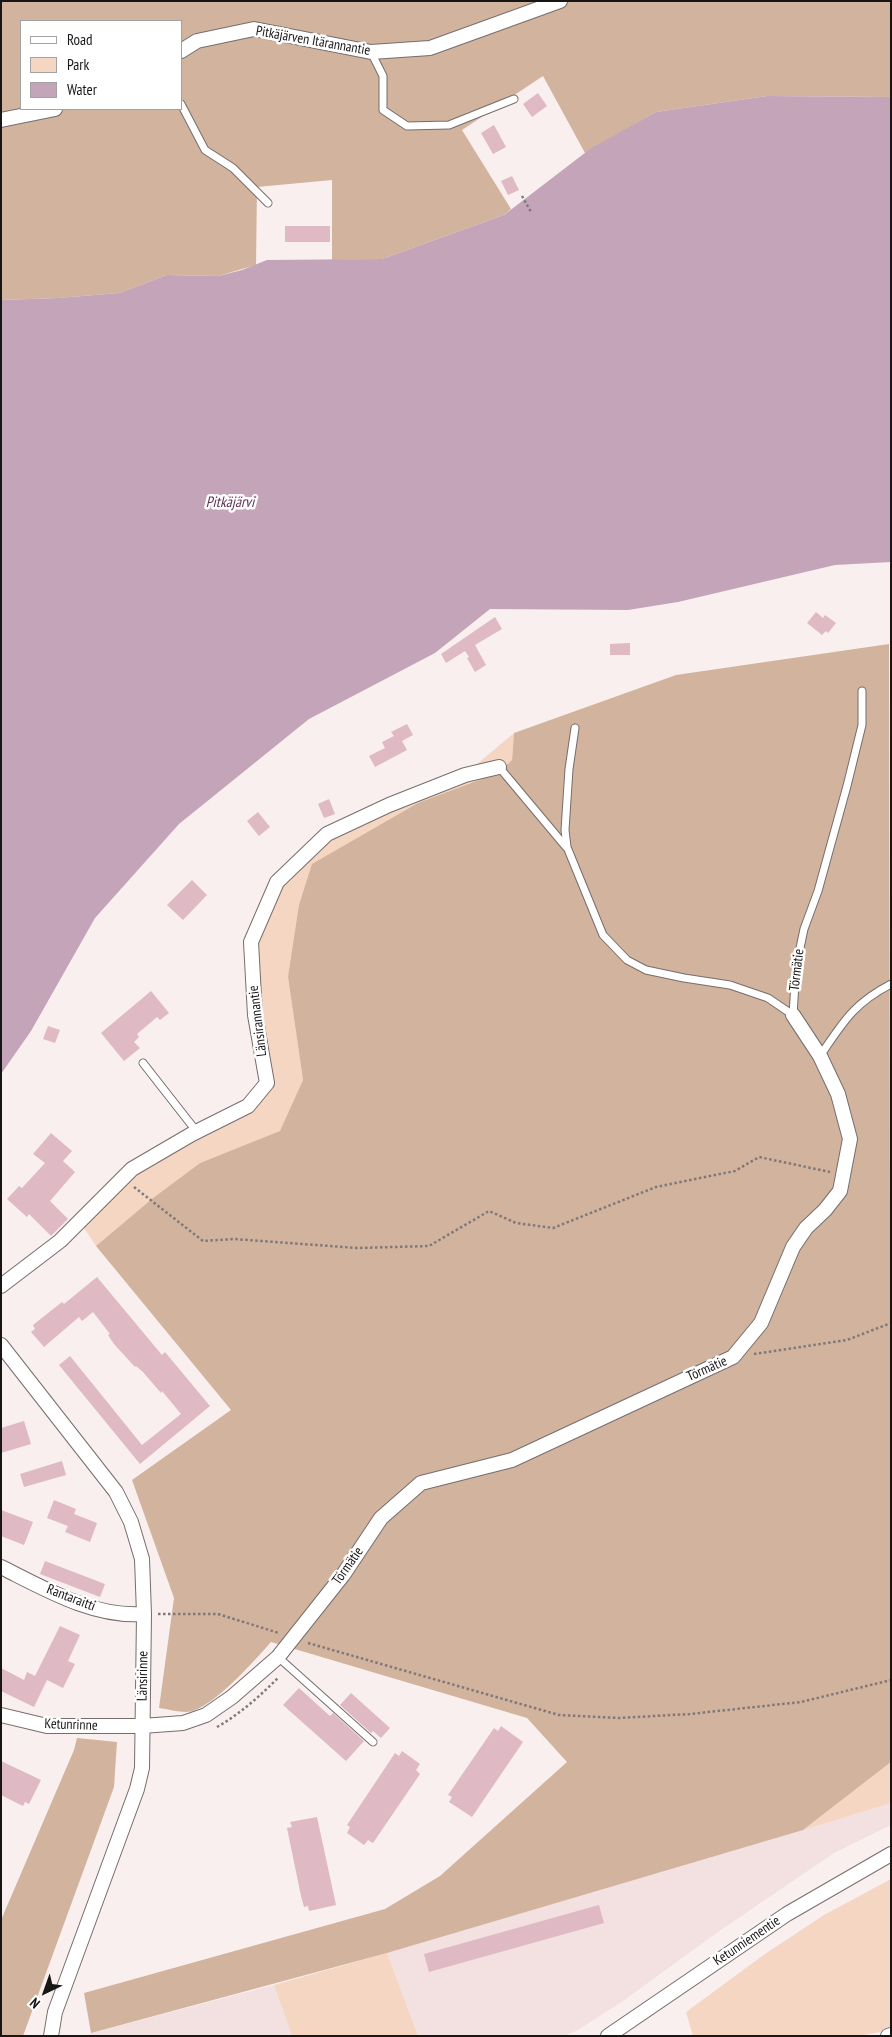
<!DOCTYPE html>
<meta charset="utf-8">
<style>
body{margin:0}
#map{position:relative;width:892px;height:2037px;overflow:hidden;background:#f9efef;font-family:"PT Sans Narrow",sans-serif}
canvas{display:block}
.frame{position:absolute;inset:0;border:2px solid #181515;pointer-events:none}
.legend{position:absolute;left:20px;top:20px;width:162px;height:90px;box-sizing:border-box;background:#fff;border:1px solid #a3a1a1;margin:0;padding:6px 9px;list-style:none;font-size:15px;color:#181515}
.legend li{display:flex;align-items:center;gap:10px;height:25px}
.legend b{width:25px;border:1px solid #a3a1a1}
.north{position:absolute;left:20px;top:1967px;width:50px;height:50px;-webkit-text-stroke:4px #fff;paint-order:stroke;rotate:222deg;font-size:14px;font-weight:700;line-height:20px;text-align:center;color:#181515}
.north::after{content:'';display:block;margin:auto;width:18px;height:22px;background:#181515;clip-path:polygon(50% 0,100% 100%,50% 72%,0 100%)}
</style>
<div id="map">
<canvas width="892" height="2037"></canvas>
<div class="frame"></div>
<ul class="legend">
<li><b style="height:6px;background:#fff"></b>Road</li>
<li><b style="height:14px;background:#f4d6c2"></b>Park</li>
<li><b style="height:14px;background:#c4a4b8"></b>Water</li>
</ul>
<div class="north">N</div>
</div>
<script>
const context = document.querySelector('canvas').getContext('2d');
context.lineJoin = 'round';
function fillPath(path, color) { context.fillStyle = color; context.fill(path, 'evenodd'); }
function strokePath(path, color, width, dash) { context.strokeStyle = color; context.lineWidth = width; context.lineCap = dash ? 'butt' : 'round'; context.setLineDash(dash || []); context.stroke(path); }
function label(font, color, halo, rows, align = 'center') {
  context.font = font + ' "PT Sans Narrow",sans-serif'; context.lineWidth = 5; context.setLineDash([]); context.textBaseline = 'middle'; context.strokeStyle = halo; context.fillStyle = color; for (const [text, x, y, turn = 0] of rows) {
    context.save(); context.translate(x, y); context.rotate((+turn || 0) * Math.PI / 180); context.textAlign = isNaN(turn) ? turn : align; if (halo) context.strokeText(text, 0, 0); context.fillText(text, 0, 0); context.restore();
  }
}
fillPath(new Path2D(`
 M891 1803V1825L834 1853 715 1934 623 2001 578 2030 564 2036H418L387 1953Z
 M274 1985 292 2036H89L91 2033Z`), '#f3e0e0');
fillPath(new Path2D(`
 M514 733 512 760 498 773 470 785 288 977 303 1080 280 1132 200 1163 153 1198 96 1246 80 1222 123 1179 248 1106 267 1084 251 942 277 882 327 834 464 775Z
 M891 1762V1803L803 1830Z
 M891 1879V2030L859 2036H693L686 2012 765 1954 824 1915Z
 M387 1953 418 2036H292L274 1985Z`), '#f4d6c2');
fillPath(new Path2D(`
 M1 1H891V97L767 96 656 112 585 153 543 76 462 130 511 209 504 215 382 259 332 260V180L257 187 256 265 218 276 167 275 119 293 58 298 1 300ZM21 21H181V109H21Z
 M889 644 891 1762 803 1830 387 1953 91 2033 84 1993 385 1909 440 1876 567 1762 527 1718 271 1642C255 1660 210 1712 186 1712 177 1712 168 1709 159 1708L174 1598 132 1480 231 1410 96 1246 153 1198 200 1163 280 1131 303 1080 288 977 299 905 312 864 418 803 498 773 512 760 514 733 676 675Z
 M77 1738 117 1742 114 1787 23 2036H1V1920L74 1750Z`), '#d2b39e');
fillPath(new Path2D(`
 M767 96 891 97V562L835 565 678 602 628 610 490 609 435 653 309 719 179 824 95 918 31 1031 1 1074V300L58 298 119 293 167 275 218 276 242 270 267 260 382 259 504 215 590 149 656 112Z`), '#c4a4b8');
fillPath(new Path2D(`
 M538 93 547 106 532 117 523 104Z
 M494 125 506 147 493 154 481 133Z
 M512 176 519 190 508 195 501 181Z
 M285 226H330V242H285Z
 M816 612 823 618 825 615 836 623 828 633 826 631 822 635 807 623Z
 M495 617 502 629 475 645 486 665 475 672 467 658 469 657 465 651 446 663 441 654Z
 M630 643V655H610V644Z
 M407 724 413 735 402 741 407 750 375 767 369 756 385 748 382 742 394 736 391 732Z
 M329 799 335 814 324 818 318 804Z
 M258 812 270 827 259 836 247 821Z
 M192 880 207 895 183 920 167 905Z
 M151 991 169 1013 160 1020 157 1017 137 1034 139 1037 134 1042 140 1048 124 1061 101 1033Z
 M48 1026 60 1030 55 1043 43 1039Z
 M51 1133 72 1151 63 1161 75 1172 50 1201 68 1219 51 1236 29 1214 27 1217 7 1199 19 1186 22 1188 45 1163 33 1154Z
 M97 1277 162 1355 165 1352 210 1406 140 1464 59 1365 70 1356 142 1445 181 1414 162 1391 161 1393 143 1372 136 1366 135 1367 114 1344 108 1335 110 1334 93 1312 82 1321 79 1317 44 1347 31 1332 35 1329 33 1325 62 1302 64 1304Z
 M24 1421 31 1444 1 1453V1428Z
 M62 1461 66 1475 24 1487 20 1474Z
 M54 1500 76 1509 74 1514 97 1523 90 1542 65 1532 68 1526 47 1518Z
 M1 1510 33 1522 24 1545 1 1536Z
 M45 1561 105 1584 100 1597 40 1574Z
 M60 1626 80 1635 68 1661 75 1664 63 1688 47 1680 34 1707 1 1691V1668L24 1680 27 1672 35 1676Z
 M299 1688 330 1716 333 1713 364 1741 346 1761 283 1705Z
 M351 1693 390 1728 381 1738 373 1731 371 1733 340 1705Z
 M501 1726 523 1742 472 1817 449 1802 452 1797 448 1795 494 1728 498 1731Z
 M402 1751 420 1764 416 1770 420 1774 373 1843 368 1840 364 1845 347 1833 350 1827 347 1825 395 1753 399 1756Z
 M1 1761 41 1780 29 1804 25 1802 23 1806 1 1795Z
 M317 1817 336 1905 309 1911 308 1906 304 1907 301 1896 287 1828 292 1827 290 1822Z
 M599 1905 604 1923 429 1972 424 1954Z`), '#dfb9c3');
const lane = new Path2D(`
 M371 52 383 76V110L407 126 449 125 514 99
 M181 104 205 150 233 168 268 203
 M575 728 569 769 565 830 567 847 603 935 627 960 646 970 684 978 730 985 768 998 793 1015
 M499 767 566 847
 M793 1015 796 967 804 929 818 891 847 786 862 725V691
 M820 1056C843 1022 854 1003 891 984
 M143 1063 197 1132
 M278 1657 373 1742`);
const street = new Path2D(`
 M181 51 197 41 254 29 371 52 430 48 560 1
 M1 120 55 109
 M1 1286 60 1241 132 1169 192 1134 248 1106 267 1083 255 1015 251 942 277 882 327 834 389 805 465 775 499 767
 M1 1345 116 1492 131 1522 142 1559 144 1614 142 1768 137 1789 55 2012 51 2036
 M1 1567C45 1589 94 1618 144 1614
 M1 1715 47 1726H142L183 1723 206 1715 232 1697 278 1657 343 1575 381 1518 421 1483 512 1460 733 1357 761 1323 793 1247 806 1228 825 1210 840 1191 850 1139 838 1094 820 1056 793 1015
 M608 2036 787 1914 891 1854
 M888 2036 891 2035`);
strokePath(lane, '#766d6d', 9);
strokePath(street, '#766d6d', 16);
strokePath(new Path2D(`
 M522 196 531 212
 M134 1187 203 1241 234 1239 357 1248 429 1246 489 1211 516 1223 553 1228 656 1187 735 1171 759 1157 830 1172
 M754 1354 847 1340 891 1323
 M158 1614H218L279 1633
 M308 1643 559 1715 619 1718 690 1714 801 1702 891 1680
 M217 1727C240 1714 260 1696 279 1677`), '#7f7979', 2.5, [2.5, 2.5]);
strokePath(lane, '#fff', 7);
strokePath(street, '#fff', 14);
label('14px', '#181515', '#fff', [
 ["Pitkäjärven Itärannantie",313,41,10],
 ["Törmätie",797,970,-83],
 ["Länsirannantie",258,1021,-97],
 ["Törmätie",707,1369,-24],
 ["Törmätie",348,1566,-55],
 ["Rantaraitti",71,1598,21],
 ["Länsirinne",143,1676,-89],
 ["Ketunrinne",71,1725,2],
 ["Ketunniementie",747,1941,-34]
]);
label('italic 15px', '#613453', '#fff', [
 ["Pitkäjärvi",230,503]
]);
</script>
